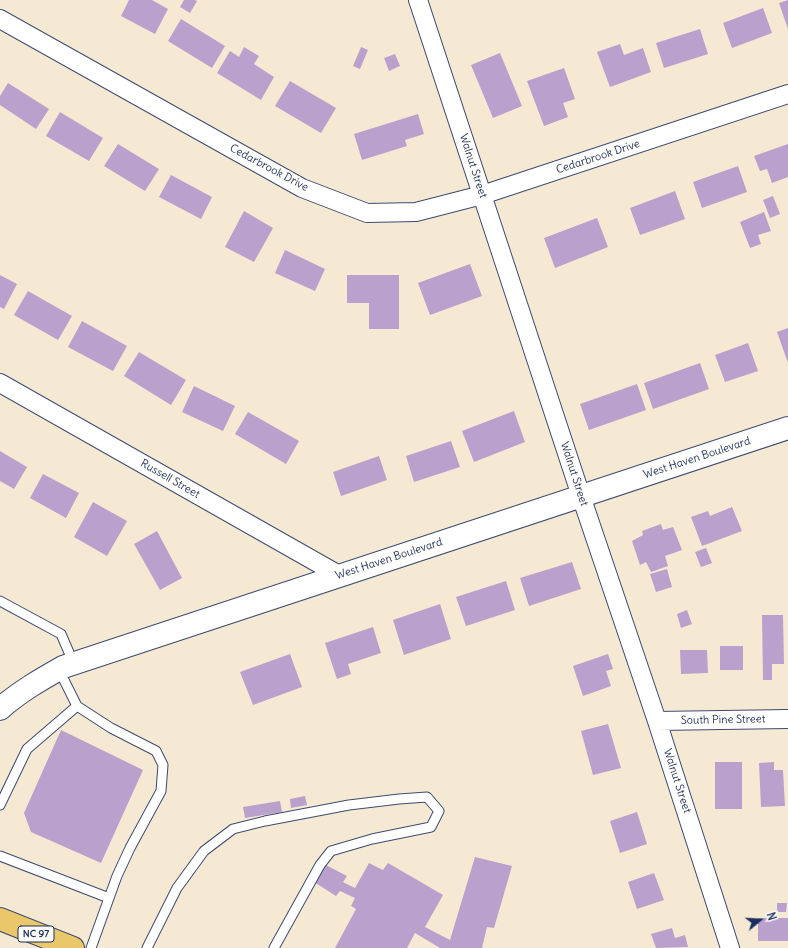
<!DOCTYPE html>
<style>
body{margin:0}
#map{position:relative;width:788px;height:948px;overflow:hidden;background:#f5e9d3;font-family:Delius,sans-serif}
canvas{display:block}
.north{position:absolute;left:740px;top:900px;width:40px;height:40px;-webkit-text-stroke:3px #fdfcf7;paint-order:stroke;rotate:72deg;font-size:11px;font-weight:700;line-height:16px;text-align:center;color:#1b2f5e}
.north::after{content:'';display:block;margin:auto;width:14px;height:18px;background:#1b2f5e;clip-path:polygon(50% 0,100% 100%,50% 72%,0 100%)}
</style>
<div id="map">
<canvas width="788" height="948"></canvas>
<div class="north">N</div>
</div>
<script>
const context = document.querySelector('canvas').getContext('2d');
context.lineJoin = 'round';
function fillPath(path, color) { context.fillStyle = color; context.fill(path, 'evenodd'); }
function strokePath(path, color, width, dash) { context.strokeStyle = color; context.lineWidth = width; context.lineCap = dash ? 'butt' : 'round'; context.setLineDash(dash || []); context.stroke(path); }
function label(font, color, halo, rows, align = 'center') {
  context.font = font + ' Delius,sans-serif'; context.lineWidth = 4; context.setLineDash([]); context.textBaseline = 'middle'; context.strokeStyle = halo; context.fillStyle = color; for (const [text, x, y, turn = 0] of rows) {
    context.save(); context.translate(x, y); context.rotate((+turn || 0) * Math.PI / 180); context.textAlign = isNaN(turn) ? turn : align; if (halo) context.strokeText(text, 0, 0); context.fillText(text, 0, 0); context.restore();
  }
}
fillPath(new Path2D(`
 M129 0H152L168 9 155 34 121 16Z
 M184 0H195L197 1 190 13 180 7Z
 M788 0V29L779 3Z
 M763 8 772 33 732 48 723 23Z
 M181 19 225 46 212 68 168 41Z
 M700 29 708 54 664 68 656 43Z
 M620 44 624 55 643 48 651 72 610 87 597 52Z
 M244 47 259 56 254 64 274 77 261 100 217 73 230 51 239 57Z
 M361 47 368 50 360 69 353 66Z
 M500 53 522 106 493 118 471 65Z
 M395 54 400 66 389 71 384 58Z
 M564 68 575 99 563 103 568 117 544 126 527 81Z
 M290 81 336 108 321 133 275 106Z
 M8 83 49 109 36 129 0 105V96Z
 M60 112 103 138 89 161 46 136Z
 M418 114 424 134 405 140 407 146 362 160 354 134Z
 M118 144 159 169 145 191 104 166Z
 M788 144V177L772 183 767 169 760 171 754 156Z
 M738 166 747 192 702 208 693 182Z
 M171 175 212 197 201 219 159 197Z
 M675 191 685 219 640 235 630 208Z
 M773 196 780 214 770 218 763 200Z
 M244 211 273 228 254 262 225 247Z
 M764 212 771 231 758 235 761 244 750 248 740 222Z
 M597 218 608 247 555 268 544 238Z
 M285 250 325 269 315 291 275 273Z
 M470 264 482 296 430 315 418 283Z
 M0 275 17 284 4 309 0 307Z
 M347 275H399V329H369V303H347Z
 M28 291 72 316 58 340 14 315Z
 M82 321 127 346 113 371 68 347Z
 M788 328V363L777 332Z
 M748 343 758 371 725 382 715 355Z
 M139 352 186 380 171 405 124 376Z
 M700 363 709 389 653 409 644 383Z
 M637 384 646 410 589 430 580 404Z
 M194 386 235 406 223 431 182 412Z
 M514 411 525 442 474 462 462 431Z
 M248 412 299 441 286 464 235 434Z
 M451 441 460 467 414 482 406 456Z
 M0 451 27 467 14 489 0 481Z
 M379 456 387 480 341 496 333 472Z
 M43 474 79 493 66 518 30 498Z
 M93 502 127 521 107 556 74 537Z
 M732 507 742 531 702 546 691 517 708 511 710 516Z
 M661 524 663 530 673 527 682 550 665 556 668 566 651 572 646 562 640 565 632 541 643 535 642 531Z
 M157 531 182 578 160 590 134 544Z
 M706 548 712 563 701 567 695 552Z
 M572 562 581 589 529 606 520 578Z
 M667 569 672 587 656 592 650 574Z
 M506 581 515 610 466 626 456 597Z
 M440 604 451 639 404 655 393 620Z
 M687 610 692 624 681 628 677 614Z
 M762 615H783L784 664H772V680H763Z
 M373 627 381 653 348 664 351 674 337 679 325 643Z
 M720 646H743V670H720Z
 M680 650H707L708 673 681 674Z
 M290 654 302 687 253 705 240 672Z
 M608 654 613 669 606 671 611 686 583 696 573 666Z
 M608 724 621 768 593 775 581 731Z
 M61 730 143 770 101 863 31 832 24 813Z
 M715 762H742V809H715Z
 M774 762V770H783L785 806 761 807 759 763Z
 M305 796 307 805 291 808 290 799Z
 M280 801 282 812 245 818 243 807Z
 M637 812 647 844 620 853 610 821Z
 M475 857 512 866 494 928 487 927 482 948H440L415 933 407 948H335L356 909 351 906 355 898 340 891 336 896 314 882 324 864 347 876 343 882 355 888 369 863 383 870 388 863 443 895 425 927 450 940Z
 M654 873 664 900 637 909 628 882Z
 M777 903H787L786 912H777Z
 M758 918H788V941H758Z
 M672 928 675 938 685 935 688 947 656 948 651 934Z`), '#baa0cd');
const service = new Path2D(`
 M0 601 61 634 74 664
 M59 670 77 706 111 728 156 751 163 765 161 791 130 848 117 876 91 948
 M0 805 27 749 77 706
 M0 856 109 898
 M147 948 177 888 204 851 233 829 265 821 349 805 399 799 427 797 439 811 431 827 372 839 331 851 320 865 274 948`);
const minor = new Path2D(`
 M418 0 581 496 657 721 730 948
 M0 19 302 188 367 213 416 212 482 195 788 94
 M0 383 339 575
 M657 721 788 719`);
const tertiary = new Path2D(`
 M0 709C19 692 40 680 63 667L788 428`);
const primary = new Path2D(`
 M0 919 73 948`);
strokePath(service, '#3c4b70', 11);
strokePath(minor, '#3c4b70', 20);
strokePath(tertiary, '#3c4b70', 24);
strokePath(primary, '#3c4b70', 24);
strokePath(service, '#fff', 9);
strokePath(minor, '#fff', 18);
strokePath(tertiary, '#fff', 22);
strokePath(primary, '#eac769', 22);
for (const [x, y, w] of [
 [36,934,36]
]) { const box = new Path2D(); box.roundRect(x - w / 2, y - 8, w, 16, 3); context.fillStyle = '#fdfcf7'; context.fill(box); strokePath(box, '#1b2f5e', 1); }
label('bold 10px', '#1b2f5e', null, [
 ["NC 97",36,934]
]);
label('11px', '#1b2f5e', '#fdfcf7', [
 ["Cedarbrook Drive",598,157,-18],
 ["Walnut Street",473,166,72],
 ["Cedarbrook Drive",269,168,28],
 ["West Haven Boulevard",697,458,-18],
 ["Walnut Street",574,474,72],
 ["Russell Street",170,479,30],
 ["West Haven Boulevard",389,559,-18],
 ["South Pine Street",723,720,-1],
 ["Walnut Street",677,781,72]
]);
</script>
